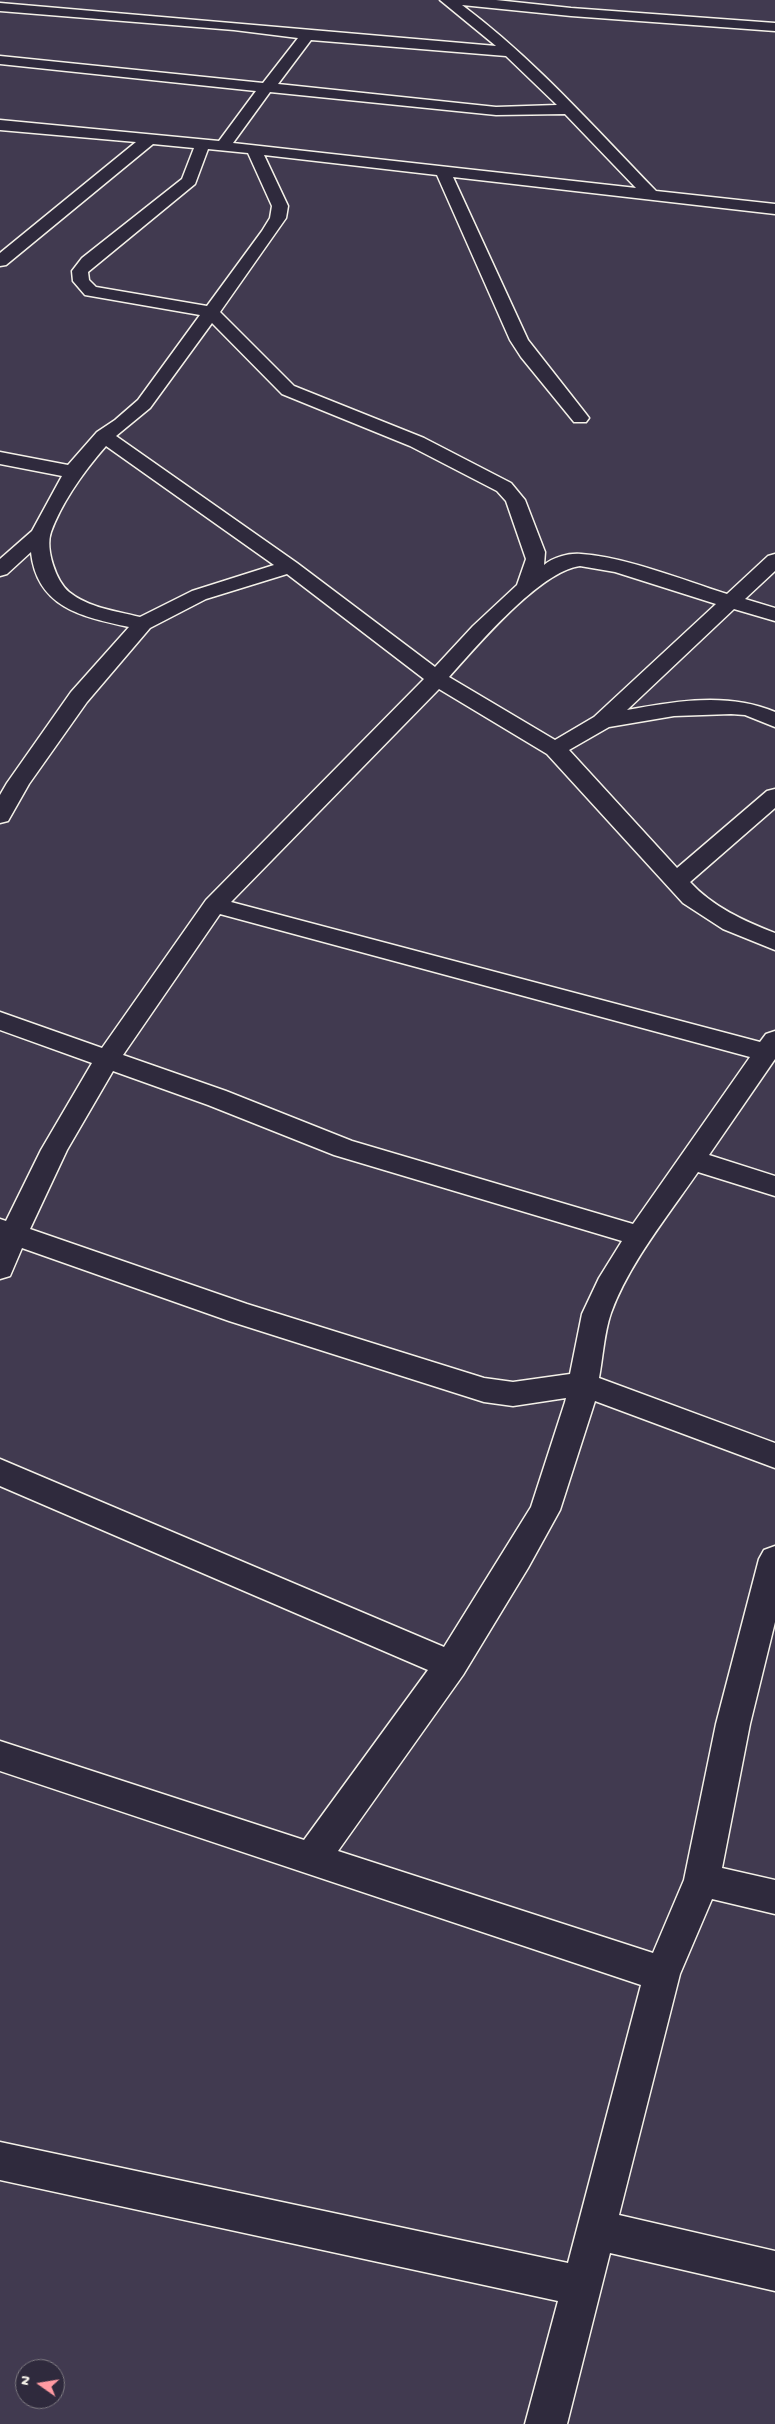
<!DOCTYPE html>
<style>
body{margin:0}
#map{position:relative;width:775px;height:2424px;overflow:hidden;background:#413a50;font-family:"Gochi Hand",sans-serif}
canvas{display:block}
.north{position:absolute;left:15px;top:2359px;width:50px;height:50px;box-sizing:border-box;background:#2f2a3d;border:1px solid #7e7a81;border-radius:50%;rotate:283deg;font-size:14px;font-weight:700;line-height:20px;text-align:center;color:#f4f1e8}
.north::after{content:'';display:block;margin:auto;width:18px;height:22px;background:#ff9aa2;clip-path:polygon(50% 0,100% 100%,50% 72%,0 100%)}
</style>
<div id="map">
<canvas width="775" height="2424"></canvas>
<div class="north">N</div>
</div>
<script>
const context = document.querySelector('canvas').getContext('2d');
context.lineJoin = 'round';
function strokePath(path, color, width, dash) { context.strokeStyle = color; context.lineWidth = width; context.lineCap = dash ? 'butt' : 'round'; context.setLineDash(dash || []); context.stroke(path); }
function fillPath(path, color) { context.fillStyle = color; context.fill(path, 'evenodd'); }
const minor = new Path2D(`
 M440 0H496L571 8 775 23V31L571 16 462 5C534 59 592 125 656 191L775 204V214L453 177 528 340 586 414 589 418 586 422H574L521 357 510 340 437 175 264 155 288 206 286 218 220 312 294 386 424 438 511 483 525 500 545 552 544 565C554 557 568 553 581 554 626 557 683 580 727 594L768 556 775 554V571L745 599 775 608V621L734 609 627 710C675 701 729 692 775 712V727L745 715 731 714 674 716 609 727 569 750 677 868 767 791 775 789V808L690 882C713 907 744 921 775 933V950L723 929 683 903 547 754 439 689 231 902 760 1042 766 1034 775 1031V1059L709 1155 775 1176V1196L698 1172C669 1214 628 1265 611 1313 604 1333 603 1357 599 1378L775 1443V1468L595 1401 560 1510 528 1568 463 1675 338 1851 653 1953 684 1880 716 1724 759 1559 764 1550 775 1546V1622L750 1724 722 1868 775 1880V1914L712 1899 680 1974 619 2215 775 2251V2291L610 2253 567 2424H525L558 2301 0 2180V2142L568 2263 641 1985 0 1771V1741L304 1840 428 1670 0 1486V1459L444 1647 531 1507 565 1402 566 1398 513 1406 484 1402 229 1321 22 1248 10 1276 0 1279V1219L6 1221 41 1150 92 1063 0 1030V1012L102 1048 206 900 424 679 287 574 206 599 150 628 87 702 29 784 8 821 0 823V795L7 783 71 692 129 627C83 617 37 608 31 552L7 574 0 576V559L32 531 62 476 0 464V452L68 465 97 432 115 420 138 400 200 315 85 295 73 281 72 271 82 258 182 179 194 148 153 144 6 265 0 266V253L136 142 0 130V120L219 141 256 91 0 64V56L263 83 298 38 234 30 0 11V3L496 46ZM311 40 506 56 557 105 496 107 278 84ZM270 92 496 115 565 114 636 188 233 143ZM208 149 248 153 272 206 270 218 262 231 207 306 96 287 89 280 88 272 195 184ZM212 323 282 394 410 446 497 491 506 501 526 559 517 585 473 626 435 667 297 563 116 436 150 408ZM106 446 274 565 192 591 140 617C116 611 89 608 69 592 56 581 45 549 51 532 62 502 85 470 106 446ZM580 566 615 572 716 604 594 717 555 740 449 677C477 646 540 571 580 566ZM220 914 750 1057 633 1224 352 1141 226 1091 123 1055ZM113 1071 208 1105 334 1155 622 1241 599 1278 582 1314 570 1374 513 1382 484 1378 247 1304 30 1229 67 1150Z`);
strokePath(minor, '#f4f1e8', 3);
fillPath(minor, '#2f2a3d');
</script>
